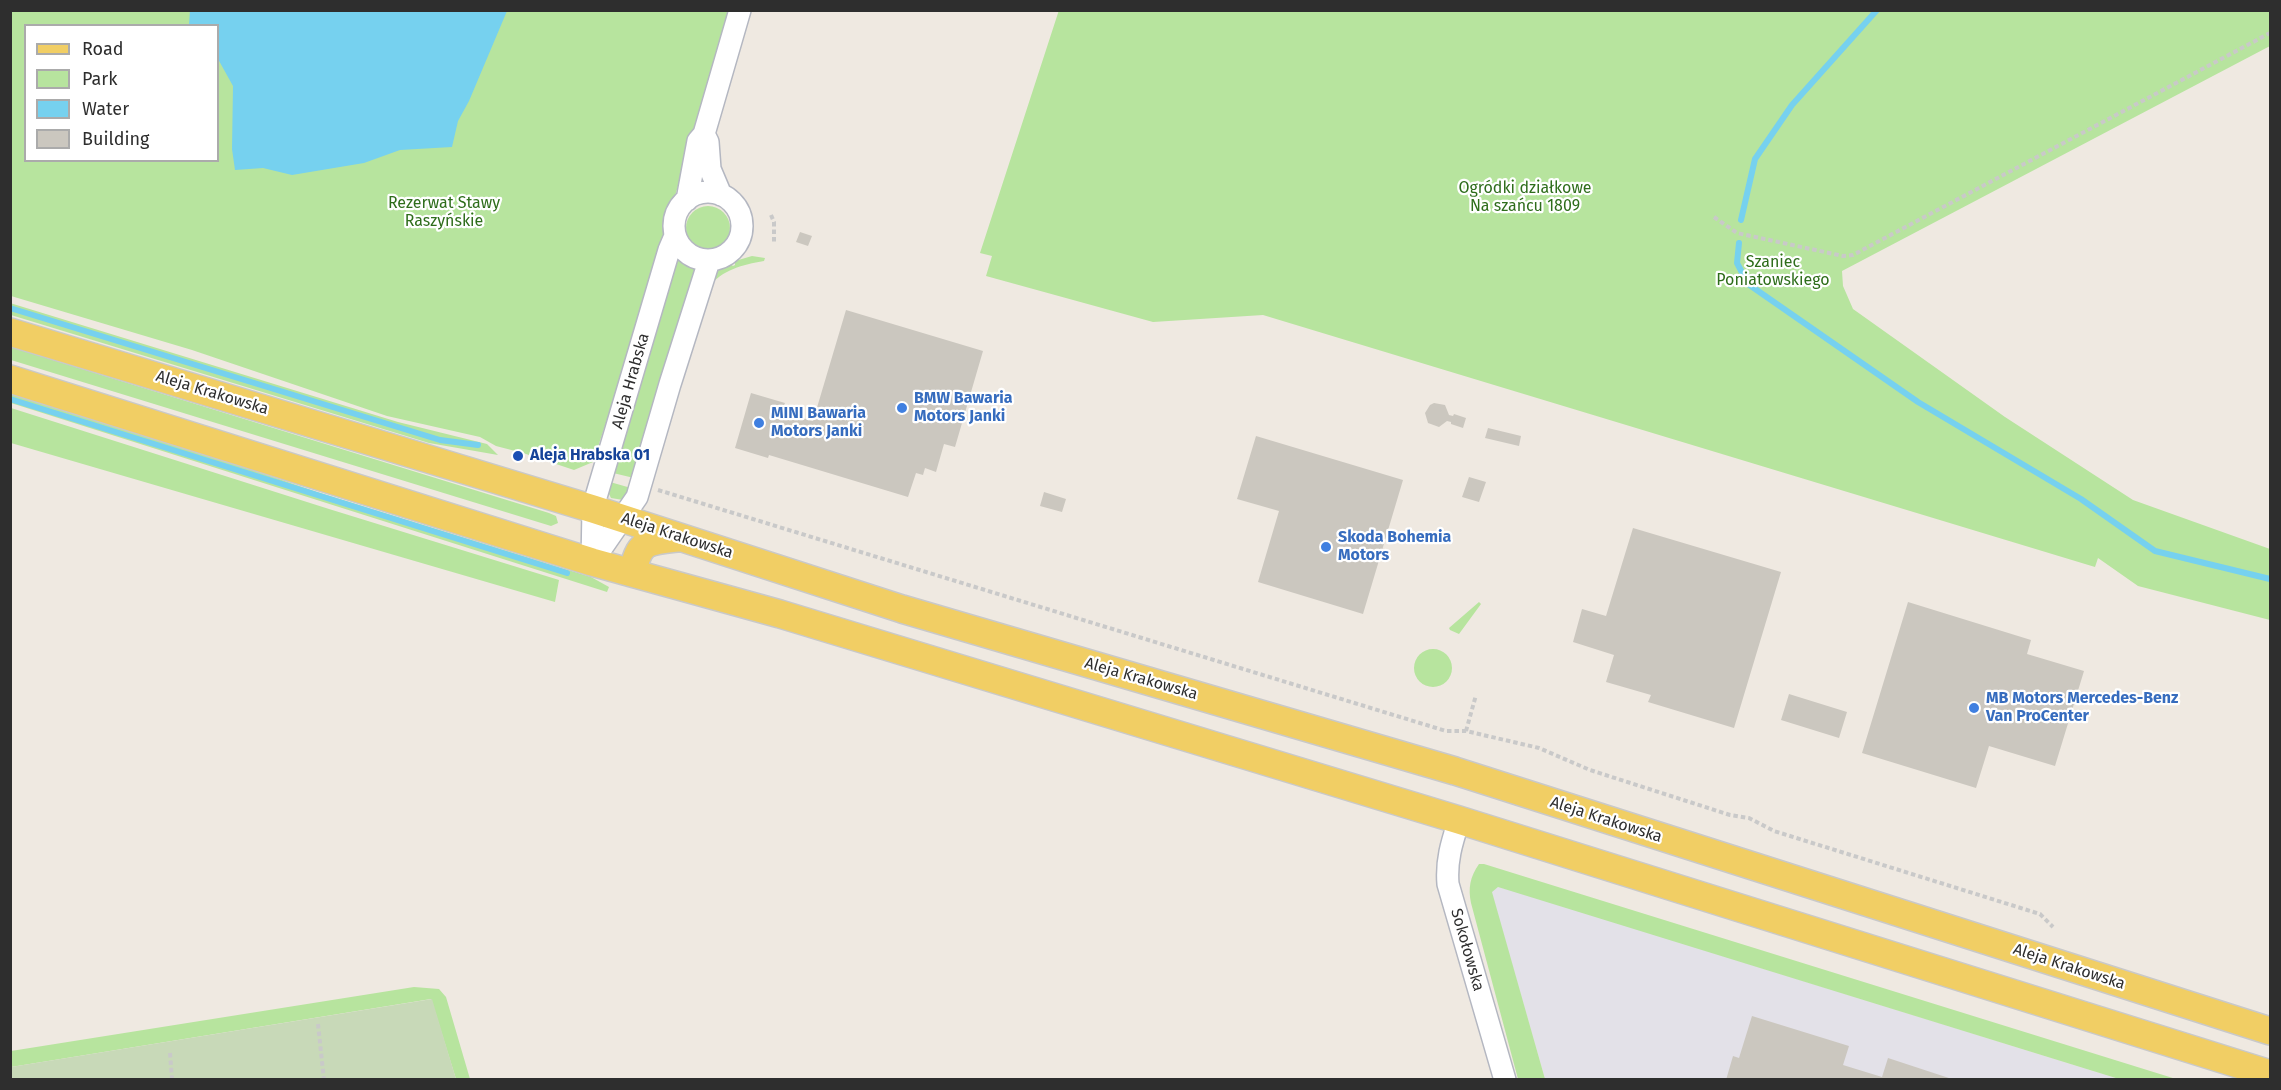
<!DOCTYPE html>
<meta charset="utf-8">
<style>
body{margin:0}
#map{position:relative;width:2281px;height:1090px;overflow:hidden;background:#efe9e1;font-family:"Fira Sans",sans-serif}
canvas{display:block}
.frame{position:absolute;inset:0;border:12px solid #2e2e2e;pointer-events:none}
.legend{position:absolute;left:24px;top:24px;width:195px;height:138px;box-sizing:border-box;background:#fff;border:2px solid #ababab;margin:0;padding:8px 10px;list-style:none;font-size:18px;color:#2e2e2e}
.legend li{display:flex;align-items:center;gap:12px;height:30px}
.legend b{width:30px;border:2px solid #ababab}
</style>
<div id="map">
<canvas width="2281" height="1090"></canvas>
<div class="frame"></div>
<ul class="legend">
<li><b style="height:8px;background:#f1ce64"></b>Road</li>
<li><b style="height:16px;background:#b7e49e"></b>Park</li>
<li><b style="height:16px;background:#76d1ef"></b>Water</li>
<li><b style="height:16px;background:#cbc7bf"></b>Building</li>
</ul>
</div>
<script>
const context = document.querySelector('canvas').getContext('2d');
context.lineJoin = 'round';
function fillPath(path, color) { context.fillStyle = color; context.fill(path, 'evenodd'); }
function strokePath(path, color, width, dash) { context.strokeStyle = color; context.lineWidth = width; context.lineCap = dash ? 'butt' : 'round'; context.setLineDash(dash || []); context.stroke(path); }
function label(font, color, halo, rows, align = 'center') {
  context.font = font + ' "Fira Sans",sans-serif'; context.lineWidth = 4.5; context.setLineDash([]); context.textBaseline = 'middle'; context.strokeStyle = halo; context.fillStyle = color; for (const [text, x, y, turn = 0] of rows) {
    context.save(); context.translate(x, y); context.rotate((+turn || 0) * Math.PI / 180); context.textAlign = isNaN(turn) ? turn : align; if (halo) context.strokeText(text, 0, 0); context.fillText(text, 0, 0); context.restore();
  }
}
fillPath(new Path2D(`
 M1498 887 1511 890 2119 1079H1545L1491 891Z`), '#e3e1e8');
fillPath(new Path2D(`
 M1059 10 2270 11V46L1842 271 1843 286 1853 309 2005 417 2133 500 2270 549V620L2138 586 2098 558 2095 567 1263 315 1153 322 986 276 992 256 980 253Z
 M10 11H729L631 347 593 462 574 470 523 453 496 446 480 437 387 416 192 350 11 296ZM26 26H218V160H26Z
 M686 228a22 22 0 1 1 44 0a22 22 0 1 1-44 0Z
 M679 253 699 266 634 478 613 473 677 254Z
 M752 256 765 258 764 261C742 265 723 269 708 288 711 276 718 269 729 263L733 266 735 265V261Z
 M10 303 398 422 487 444 498 455 429 443 11 315Z
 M11 347 549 513 556 516 558 523 551 526 11 360Z
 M10 392 168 441 317 492 591 577 609 587 607 592 11 403Z
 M11 408 329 509 559 580 555 602 11 443Z
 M610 482 631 488 623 500 611 498 609 494Z
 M1479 602 1481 604 1459 634 1450 630 1449 628Z
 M1414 668a19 19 0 1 1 38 0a19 19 0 1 1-38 0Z
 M1479 864H1484L2176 1079H2119L1498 887 1492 892 1545 1079H1518L1471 903C1468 888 1470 877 1479 864Z
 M414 987 439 989 446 997 470 1079H456L431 999 11 1067V1051Z`), '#b7e49e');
fillPath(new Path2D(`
 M432 999 456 1079H11V1067Z`), '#c8d9b8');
fillPath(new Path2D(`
 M190 10H507V11L469 101 458 121 452 147 400 150 364 163 292 175 263 168 235 170 232 149 233 86 218 59V26L189 25Z`), '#76d1ef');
strokePath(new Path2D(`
 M1741 220 1755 159 1792 105 1877 10
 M1739 243 1737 263 1748 284 1918 402 2081 499 2155 551 2270 579
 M10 308 440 440 478 445
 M10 399 567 573`), '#76d1ef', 6);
fillPath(new Path2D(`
 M800 232 812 236 808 246 796 242Z
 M846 310 983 351 955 447 944 444 936 472 925 468 923 475 916 473 908 497 769 455 768 458 735 448 751 393 785 403 782 412 813 421Z
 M1434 403 1445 405 1449 415 1453 416 1454 414 1466 418 1463 428 1451 424V422L1447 421 1439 427 1428 423 1425 413 1430 405Z
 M1488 428 1521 436 1519 446 1485 438Z
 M1256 436 1403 480 1363 614 1258 582 1279 511 1237 499Z
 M1469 477 1486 482 1479 502 1462 497Z
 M1044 492 1066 499 1062 512 1040 506Z
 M1633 528 1781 572 1734 728 1648 702 1651 695 1606 682 1614 655 1573 642 1582 609 1606 616Z
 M1908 602 2031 640 2027 654 2084 671 2055 766 1989 746 1976 788 1862 753Z
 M1789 694 1847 712 1839 738 1781 720Z
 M1752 1016 1849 1046 1843 1065 1882 1077 1888 1058 1955 1080H1726L1733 1056 1739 1058Z`), '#cbc7bf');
const minor = new Path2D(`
 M704 134 708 142 710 169 721 195
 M674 226a34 34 0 1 1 68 0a34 34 0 1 1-68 0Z
 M687 200 698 141 704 134 740 10
 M592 562 593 509 596 497 669 250 675 236
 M592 562 637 497 670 384 709 261
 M1459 820C1452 842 1446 860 1448 884L1505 1080`);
const major = new Path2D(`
 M10 332 593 509 902 609 1455 771 2270 1031
 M10 379 592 562 780 614 1459 820 2270 1074
 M633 573C638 541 648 541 677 538`);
strokePath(minor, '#b4b7c1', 24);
strokePath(major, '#c9c9c9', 30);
strokePath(new Path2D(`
 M771 215 774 222V243
 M1714 217 1737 233 1843 256 1853 255 2270 33
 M658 490 1446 731H1466L1539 748 1590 770 1730 815 1749 818 1774 831 2040 914 2053 927
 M1466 731 1476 695
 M318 1024 324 1080
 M170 1053 172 1080`), '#c9c9c9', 4, [4.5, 3]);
strokePath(minor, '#fff', 21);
strokePath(major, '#f1ce64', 27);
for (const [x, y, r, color] of [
 [902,408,6,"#3f7fe0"],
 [759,423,6,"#3f7fe0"],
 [518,456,6,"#1a4fb4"],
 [1326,547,6,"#3f7fe0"],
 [1974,708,6,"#3f7fe0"]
]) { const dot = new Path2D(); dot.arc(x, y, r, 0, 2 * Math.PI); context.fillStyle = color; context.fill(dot); strokePath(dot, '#fff', 2); }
label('16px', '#2e6d1b', '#fff', [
 ["Ogródki działkowe",1525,189],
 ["Na szańcu 1809",1525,207],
 ["Rezerwat Stawy",444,204],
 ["Raszyńskie",444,222],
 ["Szaniec",1773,263],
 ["Poniatowskiego",1773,281]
]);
label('16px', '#2e2e2e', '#fff', [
 ["Aleja Hrabska",631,381,-74],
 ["Aleja Krakowska",212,393,17],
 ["Aleja Krakowska",677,536,18],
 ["Aleja Krakowska",1141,679,16],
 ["Aleja Krakowska",1606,820,18],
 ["Sokołowska",1467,950,74],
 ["Aleja Krakowska",2069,967,18]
]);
label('bold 16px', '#366cbe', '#fff', [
 ["BMW Bawaria",914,399],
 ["Motors Janki",914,417],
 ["MINI Bawaria",771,414],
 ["Motors Janki",771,432],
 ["Skoda Bohemia",1338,538],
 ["Motors",1338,556],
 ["MB Motors Mercedes-Benz",1986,699],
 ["Van ProCenter",1986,717]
], 'left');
label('bold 16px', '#164399', '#fff', [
 ["Aleja Hrabska 01",530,456]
], 'left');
</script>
